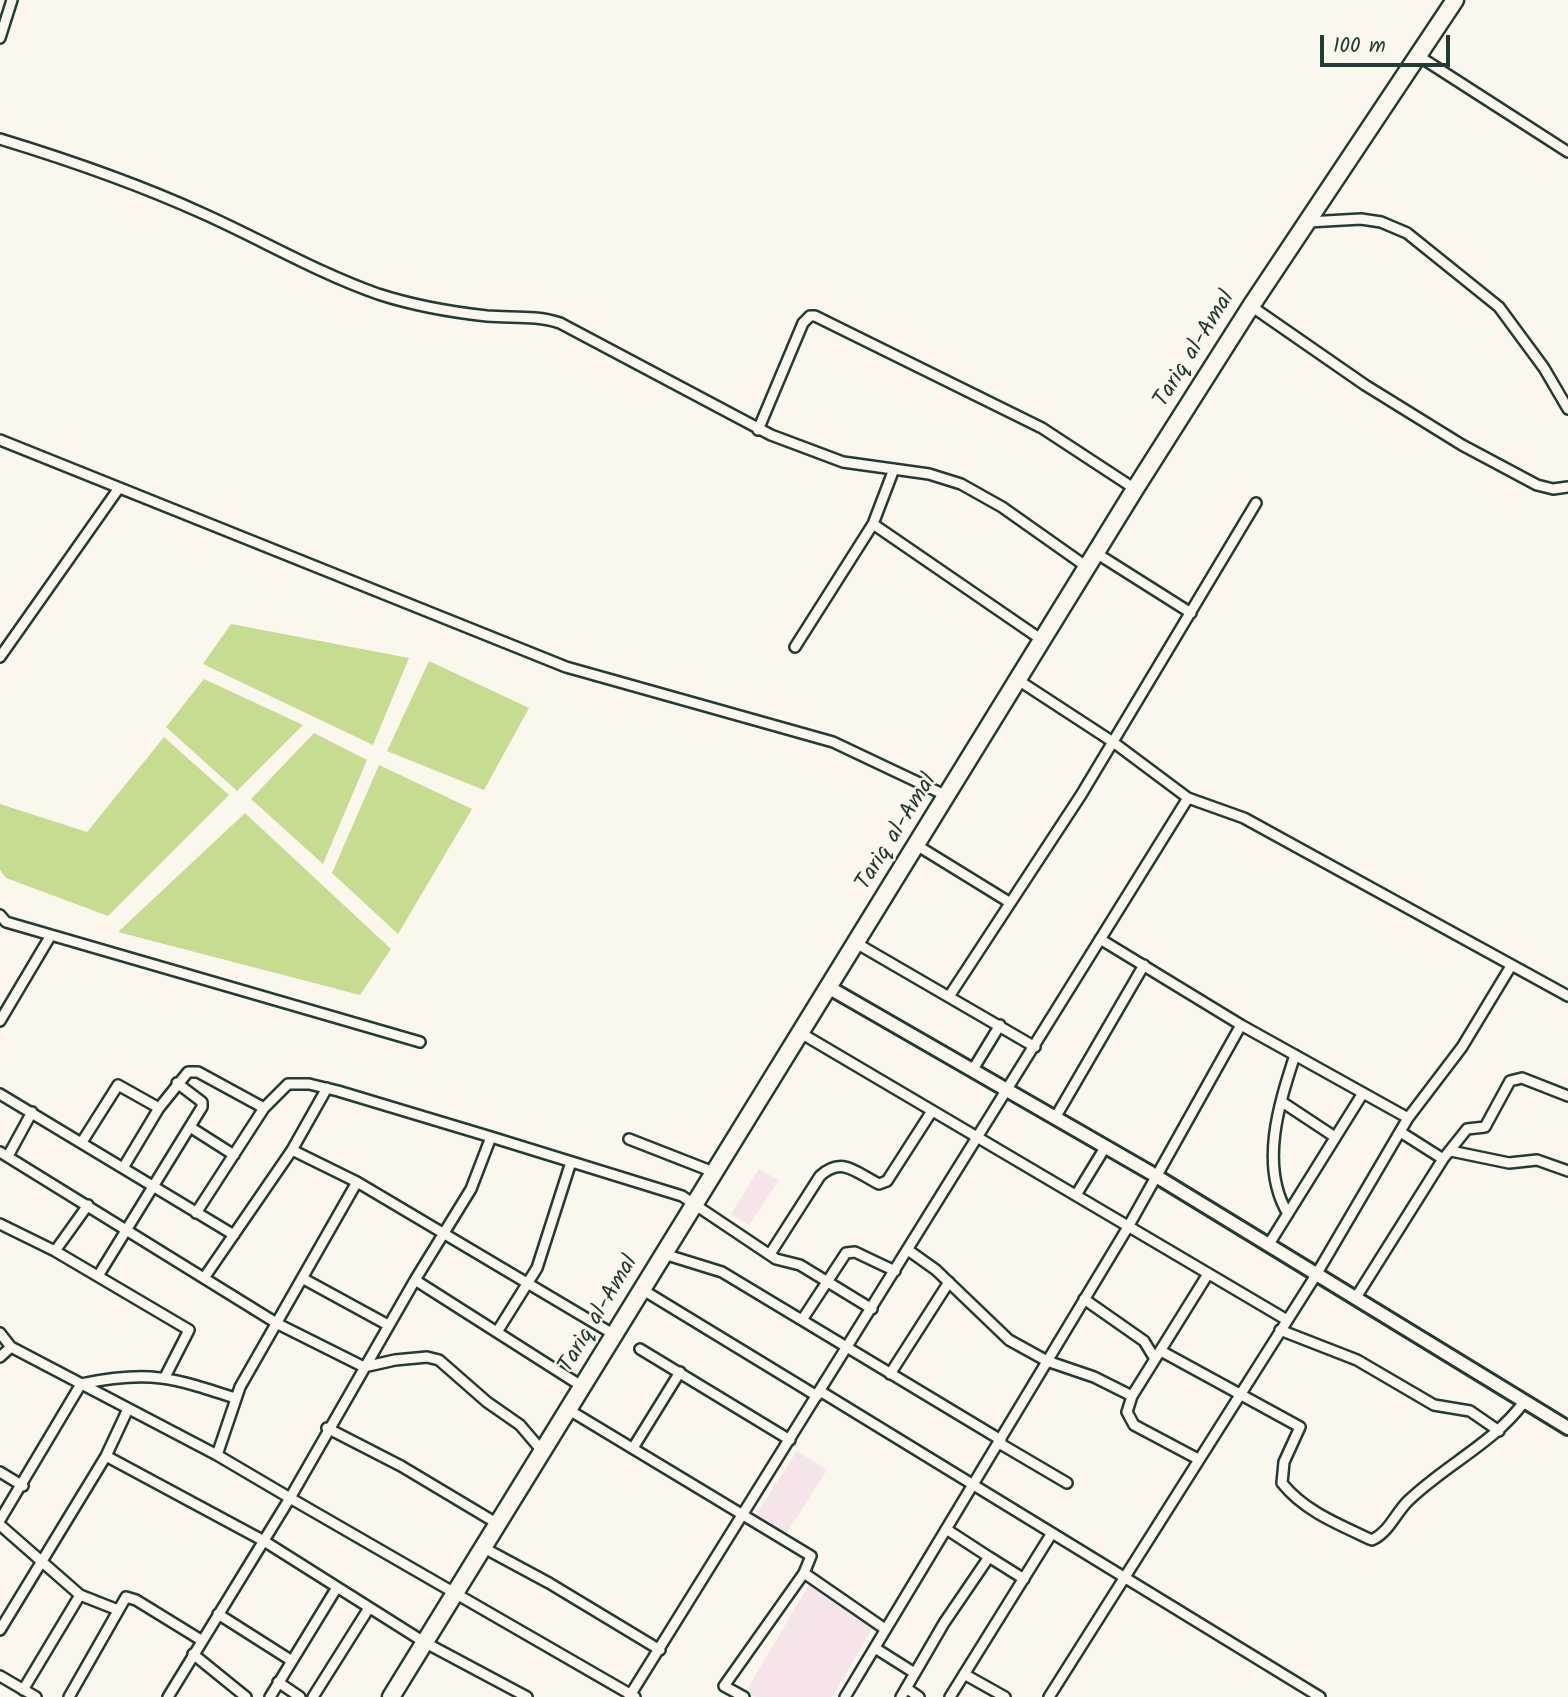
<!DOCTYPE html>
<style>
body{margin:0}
#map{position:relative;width:1568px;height:1697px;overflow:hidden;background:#fbf7ec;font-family:Kalam,sans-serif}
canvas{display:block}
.scale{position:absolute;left:1320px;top:35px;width:130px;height:32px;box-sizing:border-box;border:4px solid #1f3d34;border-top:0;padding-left:9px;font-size:21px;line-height:24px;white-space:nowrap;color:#1f3d34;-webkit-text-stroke:5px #fbf7ec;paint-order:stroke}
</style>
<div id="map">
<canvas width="1568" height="1697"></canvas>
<div class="scale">100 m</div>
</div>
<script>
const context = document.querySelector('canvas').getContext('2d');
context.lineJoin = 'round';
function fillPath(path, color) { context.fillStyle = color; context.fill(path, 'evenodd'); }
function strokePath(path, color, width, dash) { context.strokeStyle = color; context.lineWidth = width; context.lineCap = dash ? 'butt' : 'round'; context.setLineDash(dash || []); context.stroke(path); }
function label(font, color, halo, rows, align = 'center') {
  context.font = font + ' Kalam,sans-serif'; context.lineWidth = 5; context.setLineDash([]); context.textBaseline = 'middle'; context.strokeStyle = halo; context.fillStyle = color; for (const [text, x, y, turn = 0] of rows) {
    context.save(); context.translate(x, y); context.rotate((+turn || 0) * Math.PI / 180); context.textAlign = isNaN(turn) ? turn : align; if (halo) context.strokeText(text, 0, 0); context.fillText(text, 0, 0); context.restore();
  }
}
fillPath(new Path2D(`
 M759 1169 779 1180 749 1225 731 1214Z
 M797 1451 827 1470 786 1534 754 1518Z
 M813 1578 879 1617 832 1697H755L746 1691Z`), '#f5e5e9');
fillPath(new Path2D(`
 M231 624 409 658 373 745 203 664Z
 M429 661 529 708 484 790 387 751Z
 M204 679 303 725 237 791 166 727Z
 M314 733 367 760 323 864 251 799Z
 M164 737 229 795 108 916 6 878 0 870V804L87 832Z
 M379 765 472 809 398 934 332 873Z
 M245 813 391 949 360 995 118 932Z`), '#c6dc91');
const street = new Path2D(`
 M0 38 12 0
 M1417 55 1568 152
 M0 139C69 160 138 184 204 214 262 240 318 273 378 294 412 305 450 312 487 316 512 318 536 315 560 323L771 435 843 462 929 474 961 484 1002 507 1087 567
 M1308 222 1361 219 1381 222 1407 233 1499 307 1544 368 1568 409
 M1251 306 1365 385 1462 445 1537 485 1553 489 1568 487
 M758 430 803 323 810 316H815L1042 428 1135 489
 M0 440 566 667 833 742 947 796
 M873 524 1042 640
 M1096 553 1191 613
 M795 647 873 524 894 469
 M0 657 119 488
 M1018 680 1113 742 1188 798 1244 818 1568 996
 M918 846 1009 902
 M0 915 6 922 420 1042
 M856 943 1035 1047
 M950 995 1081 795 1256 503
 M0 1021 51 935
 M799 1032 1287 1320
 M972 1071 1000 1025
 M0 1094 234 1235
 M1282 1102 1335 1137
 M1055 1118 1144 965
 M1408 1118 1462 1047 1511 966
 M190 1127 234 1155
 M1402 1133 1443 1159
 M629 1139 716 1173
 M82 1142 118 1085 159 1108
 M292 1150 327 1088
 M1451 1151 1509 1163 1537 1160 1568 1171
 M0 1152 278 1324 364 1367 395 1360 427 1357 439 1360 487 1402 520 1425 543 1452
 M8 1156 32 1112
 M123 1168 159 1108 188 1072H198L264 1108
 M1076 1195 1106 1146
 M196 1213 264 1108 288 1084H309L338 1091 491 1137
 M1288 1214C1259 1166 1279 1104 1295 1055
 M0 1224 55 1251 88 1205
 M1269 1244 1363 1093
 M908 1250 936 1270 1009 1340 1047 1361 1094 1377 1132 1396
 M55 1251 189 1330 165 1377
 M664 1254 722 1272 1001 1440
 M770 1254 820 1176C842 1156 855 1172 879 1184L887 1181 932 1111
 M98 1276 202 1107V1102L177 1083
 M204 1278 292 1150 357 1182 608 1331
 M302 1278 388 1325
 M415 1280 471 1189 491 1137 682 1196 776 1259 800 1265 872 1309
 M643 1290 817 1396
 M1084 1299 1144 1341 1155 1359
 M1355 1299 1443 1159 1467 1129 1485 1127 1510 1081 1522 1078 1568 1096
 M802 1320 846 1253 855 1252 895 1271
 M1280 1330 1357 1360 1434 1405 1470 1411 1499 1431
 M497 1332 537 1268 571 1162
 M0 1333 11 1347 0 1357
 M11 1347 217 1455 290 1498 415 1280 583 1387
 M640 1349 790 1440
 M1161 1351 1300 1427 1284 1462 1282 1483C1304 1511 1340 1525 1372 1540 1389 1532 1395 1514 1408 1501 1445 1465 1494 1443 1524 1402
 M890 1374 949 1282
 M820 1391 1320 1697
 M569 1410 811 1556 804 1573 724 1686 744 1697
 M327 1428 401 1466 498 1524
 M999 1443 1067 1483
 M633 1448 680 1372
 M217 1455 240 1387 357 1182
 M106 1456 264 1541 424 1642 527 1697
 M1198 1459 1134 1425 1127 1412 1132 1396 1208 1274
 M0 1472 23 1486
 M0 1520 81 1384C149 1370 171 1377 235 1398
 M0 1525 80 1595 118 1610
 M946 1529 989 1557
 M484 1548 549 1583 660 1650
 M804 1573 885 1629
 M218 1614 292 1661
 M0 1630 106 1456 128 1409
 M875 1648 913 1672
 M193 1654 246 1697
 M964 1674 1005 1697
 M0 1676 36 1697
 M278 1682 300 1697
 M906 1688 919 1697
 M23 1690 80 1595
 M69 1697 126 1597 136 1600 201 1640
 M168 1697 290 1498 635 1697
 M270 1697 336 1589
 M313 1697 369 1608
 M629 1697 1188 798
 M845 1697 1128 1227 1241 1025 1100 939
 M901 1697 944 1623 989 1557 1024 1579
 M950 1697 1052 1533
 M1049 1697 1316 1275 1408 1118 1241 1025`);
const secondary = new Path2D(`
 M828 987 1151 1173 1568 1428`);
const highway = new Path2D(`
 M391 1697 1135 489 1251 306 1455 0`);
strokePath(street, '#1f3d34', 14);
strokePath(secondary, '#1f3d34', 18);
strokePath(highway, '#1f3d34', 21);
strokePath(street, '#fbf7ec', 9);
strokePath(secondary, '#fbf7ec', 12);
strokePath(highway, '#fbf7ec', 16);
label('23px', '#1f3d34', '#fbf7ec', [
 ["Tariq al-Amal",1196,350,-58],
 ["Tariq al-Amal",898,833,-58],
 ["Tariq al-Amal",600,1315,-59]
]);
</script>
